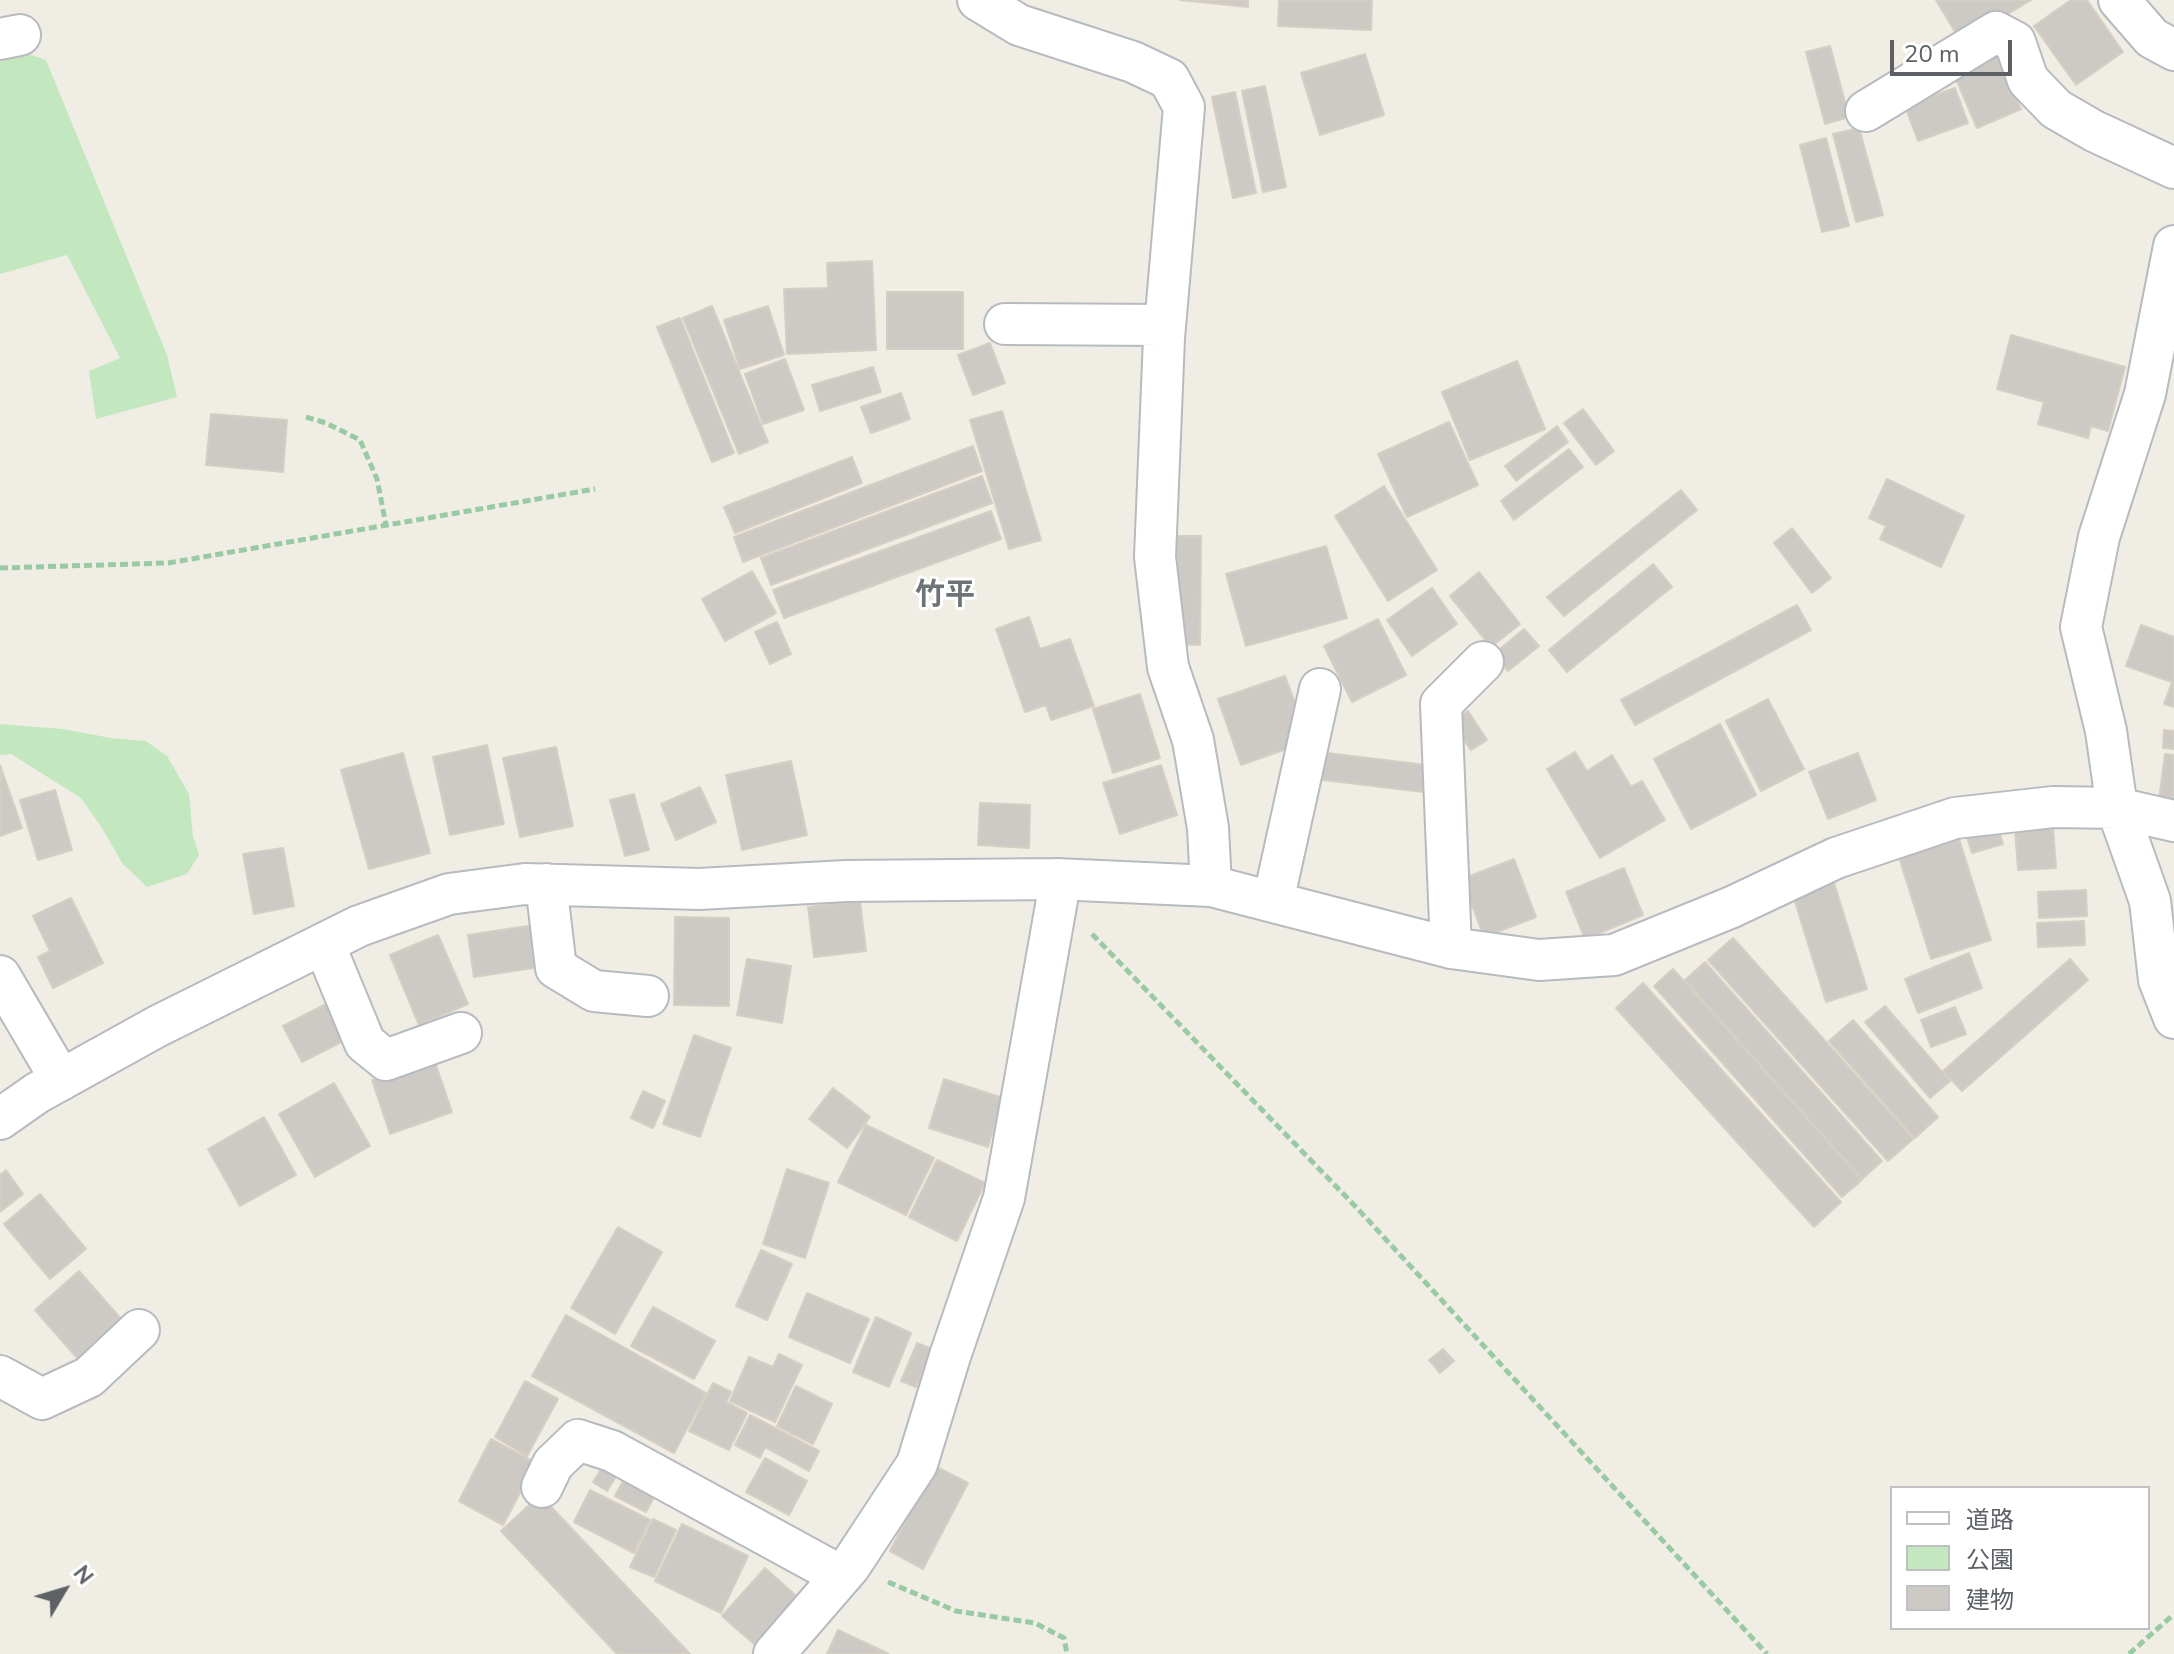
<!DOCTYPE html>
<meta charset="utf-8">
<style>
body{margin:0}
#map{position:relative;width:2174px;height:1654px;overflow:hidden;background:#f0ede5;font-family:"Nunito Sans","Noto Sans JP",sans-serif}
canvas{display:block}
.legend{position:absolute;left:1890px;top:1486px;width:260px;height:144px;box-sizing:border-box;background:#fff;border:2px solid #bec0c2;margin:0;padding:10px 14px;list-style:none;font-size:24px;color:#5d6166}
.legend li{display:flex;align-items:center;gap:16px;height:40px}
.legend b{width:40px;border:2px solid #bec0c2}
.north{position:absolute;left:24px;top:1550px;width:80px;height:80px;-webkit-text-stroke:6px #fff;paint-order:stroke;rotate:52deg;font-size:22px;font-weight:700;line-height:32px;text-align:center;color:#5d6166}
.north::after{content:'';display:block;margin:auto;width:28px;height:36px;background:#5d6166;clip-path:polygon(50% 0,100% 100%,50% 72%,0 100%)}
.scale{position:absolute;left:1890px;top:40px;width:122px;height:36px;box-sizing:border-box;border:4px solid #5d6166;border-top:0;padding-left:10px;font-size:24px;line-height:28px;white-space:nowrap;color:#5d6166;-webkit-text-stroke:6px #fff;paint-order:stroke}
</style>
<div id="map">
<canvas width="2174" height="1654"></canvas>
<ul class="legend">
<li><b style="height:10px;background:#fff"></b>道路</li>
<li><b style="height:22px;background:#c3e8c0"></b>公園</li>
<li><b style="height:22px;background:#cdc9c4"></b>建物</li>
</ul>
<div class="north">N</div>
<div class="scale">20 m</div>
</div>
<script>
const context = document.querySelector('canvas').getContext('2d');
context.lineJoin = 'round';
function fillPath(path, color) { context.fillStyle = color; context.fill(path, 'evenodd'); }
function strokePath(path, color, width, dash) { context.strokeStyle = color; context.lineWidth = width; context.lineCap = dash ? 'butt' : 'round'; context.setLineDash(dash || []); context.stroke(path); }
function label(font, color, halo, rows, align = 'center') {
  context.font = font + ' "Nunito Sans","Noto Sans JP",sans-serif'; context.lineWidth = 6; context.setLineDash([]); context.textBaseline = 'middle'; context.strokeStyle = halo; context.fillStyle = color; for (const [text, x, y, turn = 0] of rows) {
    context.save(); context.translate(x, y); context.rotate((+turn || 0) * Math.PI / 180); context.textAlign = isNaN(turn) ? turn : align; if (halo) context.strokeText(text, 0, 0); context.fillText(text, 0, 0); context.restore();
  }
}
fillPath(new Path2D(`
 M5 46 46 60 167 355 177 397 96 419 89 371 120 358 67 255 0 274V48Z
 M0 724 63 729 111 738 146 741 167 756 189 794 193 836 199 855 187 874 147 887 122 863 102 828 81 798 11 754 0 755Z`), '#c3e8c0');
const building = new Path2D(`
 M1180 0H1248V7Z
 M1279 0H1372L1371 30 1278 26Z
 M1936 0H2031L1961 42Z
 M2071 0H2087L2123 52 2076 85 2034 26Z
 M1830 46 1849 117 1825 124 1806 52Z
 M1993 47 2021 109 1977 128 1950 65Z
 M1365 54 1384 115 1320 135 1301 73Z
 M1265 86 1286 187 1263 192 1242 91Z
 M1955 88 1968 123 1918 141 1905 106Z
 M1235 92 1256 193 1233 198 1212 97Z
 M1859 128 1883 215 1856 222 1833 134Z
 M1826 138 1849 226 1822 232 1800 145Z
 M872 261 876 350 787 354 784 289 828 288 827 263Z
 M887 292H963V349H887Z
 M712 306 768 442 739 454 683 318Z
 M768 306 784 355 740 369 724 320Z
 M680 318 734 453 712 462 657 327Z
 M2011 335 2125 367 2108 431 2091 426 2088 438 2038 424 2044 402 1997 389Z
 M990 343 1005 383 973 395 958 355Z
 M785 359 804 410 763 424 745 374Z
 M1517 361 1545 429 1470 460 1442 392Z
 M873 367 881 392 820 411 812 385Z
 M901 393 910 419 871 433 861 407Z
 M1583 409 1614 451 1596 465 1564 423Z
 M1002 411 1041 540 1009 549 970 420Z
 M211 414 287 420 283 472 206 465Z
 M1449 422 1478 485 1407 517 1378 454Z
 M1557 426 1568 442 1516 481 1505 466Z
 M973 446 982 471 743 562 734 537Z
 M1569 449 1583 467 1514 520 1501 501Z
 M852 457 862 483 735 533 724 507Z
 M982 476 992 503 771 585 761 558Z
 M1887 479 1964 516 1941 567 1880 539 1886 526 1869 518Z
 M1384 486 1437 570 1388 601 1335 516Z
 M1681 490 1697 510 1564 616 1547 597Z
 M991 511 1001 539 784 618 773 590Z
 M1792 528 1831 578 1812 593 1774 543Z
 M1177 536H1201L1200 645 1176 644Z
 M1326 546 1347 618 1246 646 1226 574Z
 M1653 564 1672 587 1567 672 1549 650Z
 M752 571 776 613 725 641 702 599Z
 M1479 572 1520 624 1491 647 1450 596Z
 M1432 588 1457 624 1412 656 1387 620Z
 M1797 605 1811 630 1635 725 1621 700Z
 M1029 617 1040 649 1070 639 1094 706 1051 720 1046 705 1025 712 996 629Z
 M1378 619 1406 675 1352 702 1324 646Z
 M777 622 791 654 770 664 755 632Z
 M2141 625 2174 637V707L2164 704 2172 682 2126 666Z
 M1524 629 1539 646 1508 671 1494 654Z
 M1285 676 1309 741 1241 765 1218 699Z
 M1140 694 1160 758 1113 773 1093 709Z
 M1768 699 1804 769 1761 791 1726 721Z
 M1468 711 1487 740 1471 750 1451 722Z
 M1720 724 1756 795 1691 829 1654 759Z
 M2164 730 2174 731V749L2163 748Z
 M487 745 504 824 450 835 433 757Z
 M556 747 573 826 520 837 503 758Z
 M1310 751 1426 765 1423 792 1307 778Z
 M1575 752 1587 771 1612 755 1631 787 1642 781 1665 820 1600 858 1547 769Z
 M403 753 430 853 369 869 341 770Z
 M1858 753 1876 800 1828 819 1809 772Z
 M2165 754 2174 755V802L2159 800Z
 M791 761 807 835 742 850 726 775Z
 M0 765 22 828 0 836Z
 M1161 765 1177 815 1120 834 1103 783Z
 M700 787 716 822 676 840 661 804Z
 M55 790 72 850 38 860 20 800Z
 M634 794 649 850 625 856 610 800Z
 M980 803 1030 805 1029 848 978 845Z
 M1997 825 2003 844 1972 853 1966 834Z
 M2053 827 2056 868 2018 870 2015 829Z
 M1958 836 1991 940 1931 959 1898 854Z
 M283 848 294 906 254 914 243 854Z
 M1514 859 1536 917 1484 937 1462 879Z
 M1624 868 1643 915 1585 939 1566 892Z
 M1834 883 1867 989 1826 1002 1793 895Z
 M2086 890 2087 916 2039 918 2038 892Z
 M71 898 103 963 53 988 38 957 50 951 33 916Z
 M860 901 866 951 814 957 808 907Z
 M675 917 729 918V1006L674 1005Z
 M2084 921 2085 945 2038 947 2037 923Z
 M534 925 540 967 474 977 468 935Z
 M438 935 468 1004 419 1025 390 955Z
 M1733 938 1913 1139 1888 1161 1708 960Z
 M1969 953 1982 988 1918 1013 1905 979Z
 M747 959 791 966 782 1023 737 1015Z
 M2070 959 2088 980 1962 1091 1943 1071Z
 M1705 962 1882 1161 1862 1179 1685 980Z
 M1673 969 1862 1180 1842 1197 1654 986Z
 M1643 983 1841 1202 1814 1227 1616 1008Z
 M334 1000 353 1036 302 1062 283 1026Z
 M1885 1006 1950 1081 1930 1098 1865 1022Z
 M1955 1007 1966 1034 1931 1047 1921 1020Z
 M1853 1020 1938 1117 1915 1138 1829 1041Z
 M694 1035 731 1048 700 1137 663 1124Z
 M434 1059 452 1112 390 1134 372 1080Z
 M944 1079 1003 1098 988 1147 929 1128Z
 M334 1083 370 1146 315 1177 279 1114Z
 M833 1088 870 1117 847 1148 809 1119Z
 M643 1091 665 1101 653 1128 631 1118Z
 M264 1117 296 1175 240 1206 208 1149Z
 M866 1125 934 1158 906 1215 838 1182Z
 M937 1160 985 1183 957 1241 909 1217Z
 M787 1169 829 1183 805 1258 763 1244Z
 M6 1170 23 1194 0 1212V1175Z
 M40 1194 86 1249 50 1279 4 1224Z
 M618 1227 662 1252 615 1334 571 1308Z
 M761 1250 792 1264 767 1320 736 1306Z
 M79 1271 129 1328 85 1367 35 1310Z
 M807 1293 869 1319 850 1363 789 1337Z
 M653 1307 715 1341 694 1379 631 1346Z
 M566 1315 706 1393 674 1453 532 1376Z
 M876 1317 911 1333 889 1387 853 1372Z
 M917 1343 932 1349 916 1387 901 1381Z
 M1443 1349 1454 1361 1440 1373 1429 1360Z
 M779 1354 802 1365 775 1422 730 1401 749 1357 773 1367Z
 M525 1381 558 1399 527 1456 495 1437Z
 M713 1383 731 1392 726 1402 747 1413 729 1450 689 1431Z
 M796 1386 832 1404 813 1444 777 1426Z
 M750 1415 819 1451 809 1471 765 1447 760 1458 735 1445Z
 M491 1439 536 1463 503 1525 459 1501Z
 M765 1458 807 1481 789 1515 746 1492Z
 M603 1466 617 1475 607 1491 593 1482Z
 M935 1466 968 1483 923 1569 890 1551Z
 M625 1477 656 1493 646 1512 615 1496Z
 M590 1490 650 1520 634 1553 574 1522Z
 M540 1495 690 1654H617L501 1531Z
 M653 1519 676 1530 654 1577 630 1567Z
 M682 1524 748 1556 721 1613 655 1581Z
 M765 1568 804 1603 762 1651 722 1616Z
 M838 1630 889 1654H827Z`);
fillPath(building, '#cdc9c4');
strokePath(building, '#d5cec3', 2);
const minor = new Path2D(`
 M978 0 1019 25 1133 62 1169 79 1184 107 1164 338 1155 557 1168 667 1193 740 1208 828 1211 886
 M2119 0 2152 38 2174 50
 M0 39 20 35
 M1866 111 1996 32 2015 42 2028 80 2056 109 2094 131 2174 168
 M2174 246 2145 394 2099 537 2081 627 2106 731 2117 808 2150 901 2159 980 2174 1018
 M1005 324 1165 325
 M546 884 556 968 594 991 648 996
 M1273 902 1320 689
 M324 944 365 1043 386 1060 461 1033
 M1451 948 1441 704 1483 662
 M0 976 61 1080
 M0 1119 37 1093 158 1026 359 926 449 894 525 884 699 889 846 881 1056 879 1211 886 1451 948 1539 960 1614 955 1732 907 1836 858 1955 818 2053 807 2117 808 2174 821
 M0 1376 42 1399 89 1377 139 1330
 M542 1487 553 1464 578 1440 612 1451 841 1576
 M774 1654 850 1566 917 1464 950 1356 1004 1198 1057 900 1056 879`);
strokePath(minor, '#b7bbbf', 44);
strokePath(new Path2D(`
 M306 417 326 423 360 440 377 479 386 525
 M0 568 168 563 595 489
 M1092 934 1357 1208 1767 1654
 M888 1582 956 1611 1035 1623 1064 1638 1067 1654
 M2129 1654 2174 1614`), '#99caa4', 5, [8, 4]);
strokePath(minor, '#fff', 40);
label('bold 30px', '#6d7478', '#fff', [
 ["竹平",945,597]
]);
</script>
